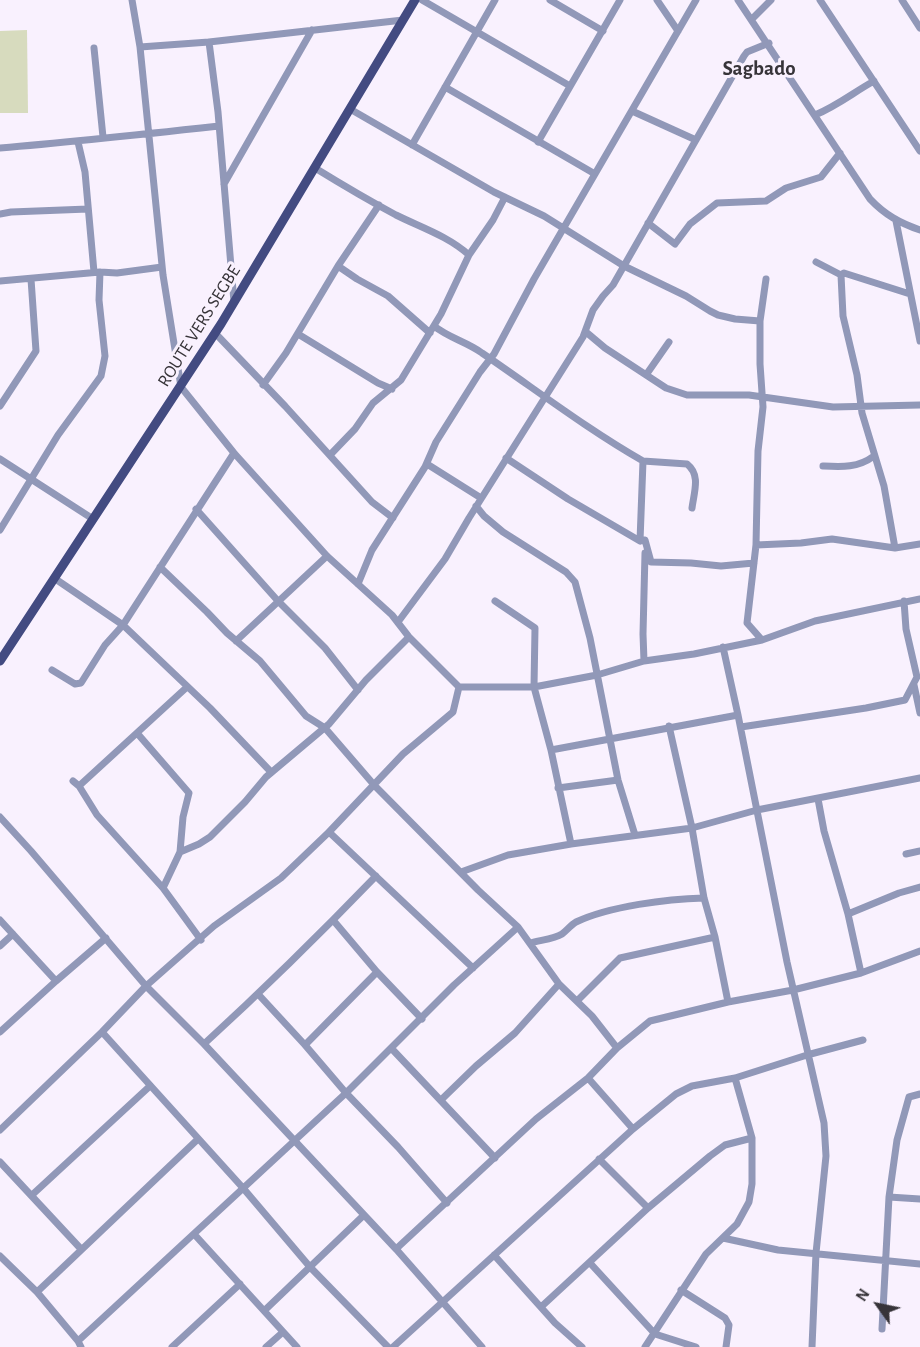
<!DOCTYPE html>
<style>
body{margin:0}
#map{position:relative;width:920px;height:1347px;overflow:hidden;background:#f9f1fe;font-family:"Alegreya Sans",sans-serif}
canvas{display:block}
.north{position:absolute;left:848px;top:1275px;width:60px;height:60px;-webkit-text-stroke:4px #f9f1fe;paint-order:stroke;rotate:303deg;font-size:16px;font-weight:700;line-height:24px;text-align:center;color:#373439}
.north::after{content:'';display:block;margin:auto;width:21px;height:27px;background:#373439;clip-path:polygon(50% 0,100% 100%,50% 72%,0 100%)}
</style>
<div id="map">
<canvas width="920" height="1347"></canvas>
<div class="north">N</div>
</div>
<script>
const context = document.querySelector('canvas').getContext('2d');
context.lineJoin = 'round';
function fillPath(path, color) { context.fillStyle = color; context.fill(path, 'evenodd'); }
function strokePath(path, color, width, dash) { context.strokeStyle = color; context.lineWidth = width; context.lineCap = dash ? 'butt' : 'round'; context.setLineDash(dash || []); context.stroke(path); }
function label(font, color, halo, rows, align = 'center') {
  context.font = font + ' "Alegreya Sans",sans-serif'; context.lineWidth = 6; context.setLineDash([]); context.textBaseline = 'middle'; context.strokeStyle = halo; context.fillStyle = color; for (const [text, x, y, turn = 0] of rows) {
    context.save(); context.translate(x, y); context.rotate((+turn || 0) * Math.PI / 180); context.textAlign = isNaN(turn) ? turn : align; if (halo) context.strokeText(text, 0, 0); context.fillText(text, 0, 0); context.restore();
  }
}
fillPath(new Path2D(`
 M27 30 28 113H0V31Z`), '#d7dbbe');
strokePath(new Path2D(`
 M132 0 140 47 163 275 181 387 234 453 327 556 392 615 409 637 459 687H534L597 675 644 661 694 654 762 640 815 621 920 599
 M422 0 570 86
 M550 0 603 31
 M657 0 678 31
 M738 0 870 199C885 215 900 223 920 230
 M820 0 920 151
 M902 0 920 28
 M752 19 771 0
 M209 42 218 112 234 302
 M140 47 209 42 403 20
 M94 48 103 137
 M445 87 595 174
 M350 109 494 192 544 216 624 266 686 296 710 311 718 315 735 319 760 321V364L763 407 758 451 756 545 747 623 762 640
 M632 111 696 140
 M815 115C837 106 854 92 874 81
 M78 142 85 172 94 272
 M538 142 620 0
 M412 145 495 0
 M0 148C73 142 146 134 219 126
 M315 168C341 184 368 200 396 215 420 227 448 236 469 255
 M224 184 312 30
 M0 214 11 212 88 209
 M896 221 920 341
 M648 223 675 244 690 224 717 203 766 201 786 188 821 177 840 153
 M816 262 841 275 844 273 910 294
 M338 266 357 279 388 296 430 333
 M100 272 117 273 162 267
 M841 275 843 316 857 375 862 413 884 486 895 548
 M0 281 100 272 99 300 105 356 101 376 58 435 0 530
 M760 321 766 279
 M434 326C449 338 467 342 482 353 535 389 587 429 643 461L640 541 645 540 651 562 691 563 721 566 754 563
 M586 332 605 348 666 388 687 395H749L833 407 920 405
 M215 333 285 406 372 502 393 518
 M298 334 378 383 392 389
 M646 375 669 342
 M263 385 286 353 338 266 379 205
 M0 406 36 351 31 279
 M330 455 355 429 373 403 401 380 441 314 469 255 493 220 505 197
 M506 458 568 499 640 541
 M0 459 93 519
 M643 461 687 464C701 475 694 492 692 508
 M427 464 481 498
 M823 466C842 467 858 468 874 456
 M476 506 484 516 503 532 566 572 575 582 590 638 618 780 635 835
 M196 509 278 601 325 648 358 690
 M756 545 801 543 832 539 895 548 920 544
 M160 567 207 612 227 633 260 661 306 716 325 728 375 786 478 890 518 927 559 984 592 1016 617 1048 588 1078 536 1119 396 1249
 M54 578 123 625 210 708 271 772
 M358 584 372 550 425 467 436 442 480 372 494 354 534 279 696 0
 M495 601 535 628 534 687 551 750 571 844
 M398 622 445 559 469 518 583 337 593 310 603 296 613 285 744 56 747 52 769 43
 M236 641 327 556
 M723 647 738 715 787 962 824 1123 826 1156 816 1253 812 1347
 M644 661 643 634 645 553
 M52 670 75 684 81 683 105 645 123 625 234 453
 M914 685 920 713
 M669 726 692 828 704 898 715 937 728 1002
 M741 727 866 708 905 700 917 677 906 629 904 601
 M137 733 189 793 183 817 180 852 163 888
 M551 750 738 715
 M73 781 79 786 97 815 163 888 201 940
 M79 786 187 687
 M558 788 618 780
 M818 799 824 831 848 914
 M0 817 31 851 146 986 204 1044 396 1249 482 1347
 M329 832 473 968
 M180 852 199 844 210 837 245 802 266 777 329 724 366 680 409 637
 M906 854 920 851
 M461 872 508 855 571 844 692 828 757 810 920 778
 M0 920 56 981
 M333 920 377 972 422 1019
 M530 943C540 940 554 939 562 934 567 930 571 925 576 922 610 906 667 899 704 898
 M0 946 13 934
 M861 973 848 914 899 893 920 887
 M258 994 305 1045 346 1093 398 1147 447 1203
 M578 1000 620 958 715 937
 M0 1032 56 981 106 938
 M102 1032 243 1188 310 1267 388 1347
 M204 1044C263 990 320 934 376 876
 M305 1045 377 972
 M617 1048 650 1021 728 1002 793 990 861 973 920 951
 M392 1049 495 1158
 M588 1078 633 1129
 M441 1100 476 1066 515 1033 559 984
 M0 1130 102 1032 146 986 214 926 281 878 329 832 403 754 453 712 459 687
 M599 1159 648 1208
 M0 1162 81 1249
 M32 1195 150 1086
 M889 1197 920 1199
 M194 1234 297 1347
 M723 1238 778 1250 920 1264
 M494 1255 555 1323 582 1347
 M0 1256 37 1292 78 1341 81 1347
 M590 1263 655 1334 696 1347
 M681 1290 725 1318 729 1325 726 1347
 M37 1292 198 1139
 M541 1307 648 1208 710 1156 725 1145 752 1138
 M265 1310 364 1215
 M882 1329 889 1197 897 1140 909 1097 920 1094
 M78 1341 346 1093 454 985 518 927
 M172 1347 240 1284
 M266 1347 283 1332
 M393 1347 633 1129 676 1094 692 1086 735 1078 807 1055 863 1040
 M645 1347 706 1254 737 1224 749 1202 752 1184V1138L735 1078`), '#9198b8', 7);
strokePath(new Path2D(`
 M0 661 221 324 415 0`), '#434b81', 9);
label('18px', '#373439', '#f9f1fe', [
 ["ROUTE VERS SEGBE",199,326,-58]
]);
label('bold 21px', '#373439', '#f9f1fe', [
 ["Sagbado",759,69]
]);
</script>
